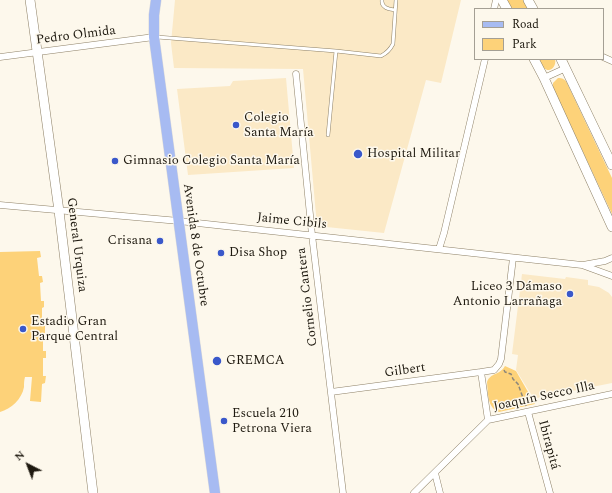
<!DOCTYPE html>
<meta charset="utf-8">
<style>
body{margin:0}
#map{position:relative;width:612px;height:493px;overflow:hidden;background:#fdf8ec;font-family:Spectral,serif}
canvas{display:block}
.legend{position:absolute;left:474px;top:8px;width:130px;height:52px;box-sizing:border-box;background:#fdf8ec;border:1px solid #a49f94;margin:0;padding:5px 7px;list-style:none;font-size:12px;color:#1e190f}
.legend li{display:flex;align-items:center;gap:8px;height:20px}
.legend b{width:20px;border:1px solid #a49f94}
.north{position:absolute;left:8px;top:445px;width:40px;height:40px;-webkit-text-stroke:3px #fdf8ec;paint-order:stroke;rotate:318deg;font-size:11px;font-weight:700;line-height:16px;text-align:center;color:#1e190f}
.north::after{content:'';display:block;margin:auto;width:14px;height:18px;background:#1e190f;clip-path:polygon(50% 0,100% 100%,50% 72%,0 100%)}
</style>
<div id="map">
<canvas width="612" height="493"></canvas>
<ul class="legend">
<li><b style="height:5px;background:#a7bbf2"></b>Road</li>
<li><b style="height:11px;background:#fdd279"></b>Park</li>
</ul>
<div class="north">N</div>
</div>
<script>
const context = document.querySelector('canvas').getContext('2d');
context.lineJoin = 'round';
function fillPath(path, color) { context.fillStyle = color; context.fill(path, 'evenodd'); }
function strokePath(path, color, width, dash) { context.strokeStyle = color; context.lineWidth = width; context.lineCap = dash ? 'butt' : 'round'; context.setLineDash(dash || []); context.stroke(path); }
function label(font, color, halo, rows, align = 'center') {
  context.font = font + ' Spectral,serif'; context.lineWidth = 3; context.setLineDash([]); context.textBaseline = 'middle'; context.strokeStyle = halo; context.fillStyle = color; for (const [text, x, y, turn = 0] of rows) {
    context.save(); context.translate(x, y); context.rotate((+turn || 0) * Math.PI / 180); context.textAlign = isNaN(turn) ? turn : align; if (halo) context.strokeText(text, 0, 0); context.fillText(text, 0, 0); context.restore();
  }
}
fillPath(new Path2D(`
 M175 0H461L441 83 426 80 384 233 317 226 303 69 174 68 171 43Z
 M286 78 294 168 188 175 177 89 230 86 233 81Z
 M522 274 565 279 566 277 588 280V285L599 287 609 293 612 297V383L537 398 532 396 516 370 518 355 512 354Z`), '#fbe9c6');
fillPath(new Path2D(`
 M507 0H523L528 9H512Z
 M539 59H555C557 66 550 74 544 68 541 66 540 62 539 59Z
 M558 78C562 78 565 79 567 83L612 178V214L553 88V83Z
 M40 251 41 257 37 258 39 276H42L43 282 40 283 41 301H44V307L42 308V326H45V333H43V351H46V358H43V376H46L45 383 42 384 41 402 30 401 32 377H25C24 380 24 384 24 387 22 399 11 409 0 412V252Z
 M505 366 516 371 535 404 499 412C487 408 488 392 487 382 491 372 499 376 505 366Z`), '#fdd279');
const lane = new Path2D(`
 M382 0C381 8 389 9 395 10
 M157 37 336 51 381 56C387 53 390 50 393 44L396 0
 M328 135 336 51`);
const street = new Path2D(`
 M494 9 496 0
 M0 57 154 37
 M603 57 612 61
 M296 74 312 235 343 493
 M544 78 566 68
 M0 205 179 221 582 265 612 276
 M439 249 444 233 485 59
 M583 265 605 261 612 258
 M331 392 481 372
 M528 412 550 493
 M488 420 481 372 494 370 499 364 501 359 513 258
 M435 473 440 493
 M414 493 488 420 612 394`);
const secondary = new Path2D(`
 M30 0 59 211 93 493
 M502 0 507 9
 M528 0 533 9
 M534 59 544 78 612 227
 M561 59 612 165`);
const primary = new Path2D(`
 M156 0 154 15V37L215 493`);
strokePath(lane, '#8e8167', 4);
strokePath(street, '#8e8167', 7);
strokePath(secondary, '#8e8167', 10);
strokePath(primary, '#dbdad9', 11);
strokePath(new Path2D(`
 M504 370 505 372 511 374 513 379 518 384 526 406`), '#8b867b', 1.5, [4, 2]);
strokePath(lane, '#fff', 3);
strokePath(street, '#fff', 6);
strokePath(secondary, '#fff', 9);
strokePath(primary, '#a7bbf2', 10);
for (const [x, y, r, color] of [
 [236,125,4,"#3a58ca"],
 [358,154,5,"#3a58ca"],
 [115,161,4,"#3a58ca"],
 [160,241,4,"#3a58ca"],
 [221,253,4,"#3a58ca"],
 [570,294,4,"#3a58ca"],
 [23,329,4,"#3a58ca"],
 [217,361,5,"#3a58ca"],
 [224,421,4,"#3a58ca"]
]) { const dot = new Path2D(); dot.arc(x, y, r, 0, 2 * Math.PI); context.fillStyle = color; context.fill(dot); strokePath(dot, '#fdf8ec', 1.5); }
label('13px', '#1e190f', '#fdf8ec', [
 ["Pedro Olmida",76,36,-7],
 ["Jaime Cibils",292,222,6],
 ["General Urquiza",76,245,83],
 ["Avenida 8 de Octubre",195,245,82],
 ["Cornelio Cantera",308,297,-97],
 ["Gilbert",405,371,-8],
 ["Joaquín Secco Illa",544,397,-12],
 ["Ibirapitá",548,445,75]
]);
label('13px', '#1e190f', '#fdf8ec', [
 ["Colegio",244,118],
 ["Santa María",244,133],
 ["Hospital Militar",367,154],
 ["Gimnasio Colegio Santa María",123,161],
 ["Crisana",152,241,"right"],
 ["Disa Shop",229,253],
 ["Liceo 3 Dámaso",562,287,"right"],
 ["Antonio Larrañaga",562,302,"right"],
 ["Estadio Gran",31,322],
 ["Parque Central",31,337],
 ["GREMCA",226,361],
 ["Escuela 210",232,414],
 ["Petrona Viera",232,429]
], 'left');
</script>
